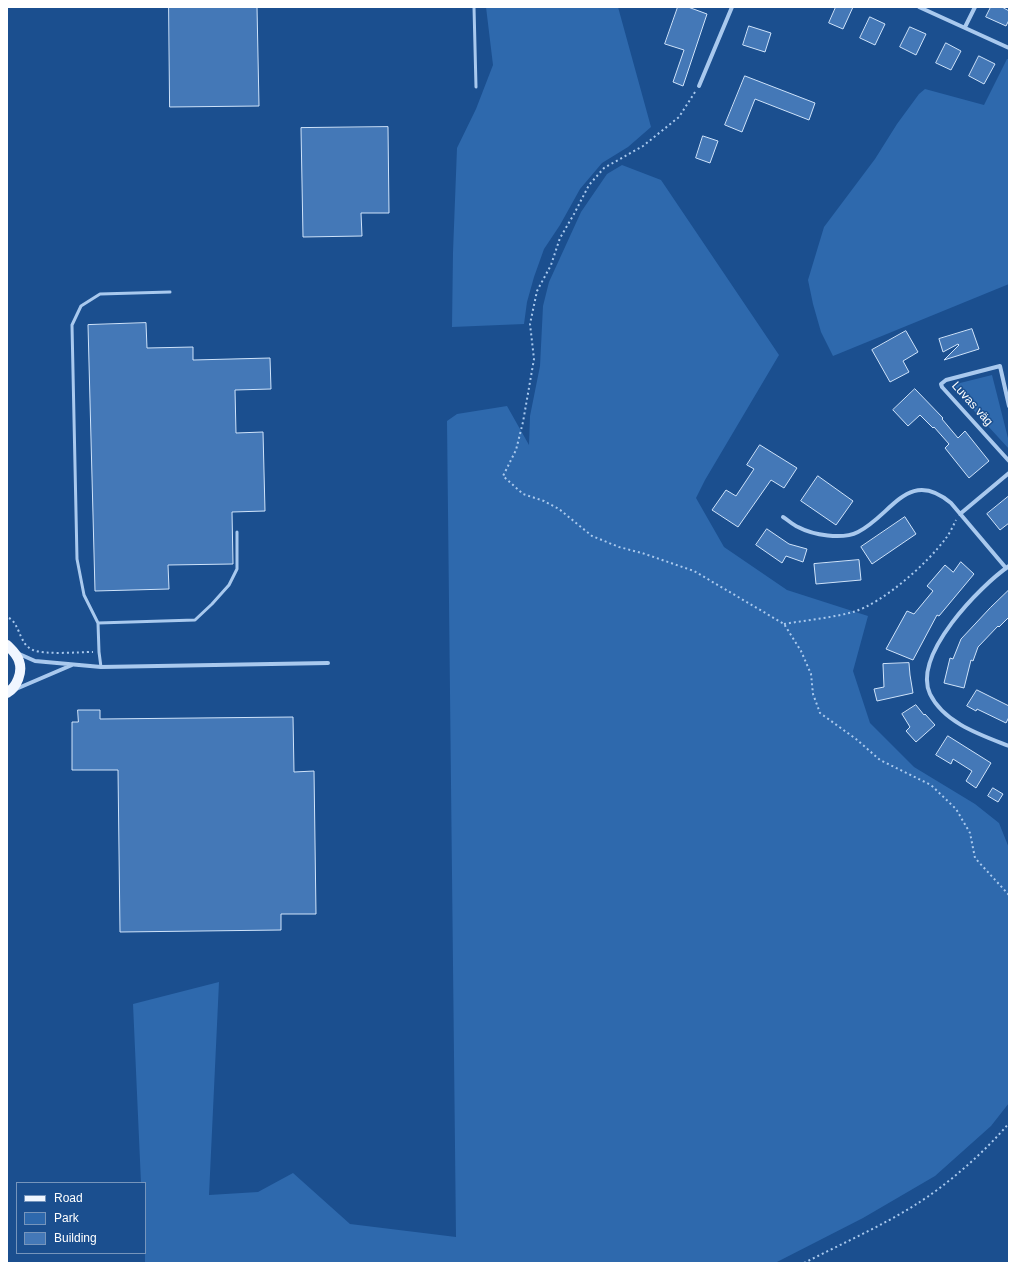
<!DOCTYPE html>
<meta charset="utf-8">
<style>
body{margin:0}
#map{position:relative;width:1016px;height:1270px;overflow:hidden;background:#1b4f8f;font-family:Arial,sans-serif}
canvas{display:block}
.frame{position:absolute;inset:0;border:8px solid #fff;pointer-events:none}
.legend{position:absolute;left:16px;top:1182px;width:130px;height:72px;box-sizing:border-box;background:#1b4f8f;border:1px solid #7695bc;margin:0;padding:5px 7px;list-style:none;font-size:12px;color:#fff}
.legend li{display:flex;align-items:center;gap:8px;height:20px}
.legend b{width:20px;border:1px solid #7695bc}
</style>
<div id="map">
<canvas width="1016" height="1270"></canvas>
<div class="frame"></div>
<ul class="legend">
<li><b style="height:5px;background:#f0f6ff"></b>Road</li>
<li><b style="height:11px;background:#2e69ad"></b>Park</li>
<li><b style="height:11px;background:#4478b7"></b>Building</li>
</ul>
</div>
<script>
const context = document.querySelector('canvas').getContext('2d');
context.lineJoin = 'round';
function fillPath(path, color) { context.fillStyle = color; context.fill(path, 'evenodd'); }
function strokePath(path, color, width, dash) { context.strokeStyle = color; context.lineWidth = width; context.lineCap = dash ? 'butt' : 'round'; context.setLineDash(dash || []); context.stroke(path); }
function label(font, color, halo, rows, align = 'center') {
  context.font = font + ' Arial,sans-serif'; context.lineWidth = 3; context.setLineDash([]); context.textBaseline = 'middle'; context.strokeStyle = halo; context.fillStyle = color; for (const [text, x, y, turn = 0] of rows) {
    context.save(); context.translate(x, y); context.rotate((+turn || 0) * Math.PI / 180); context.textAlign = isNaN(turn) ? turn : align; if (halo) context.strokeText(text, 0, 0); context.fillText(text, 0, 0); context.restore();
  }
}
fillPath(new Path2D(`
 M486 7H618L651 127 628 147 602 163 580 189 560 225 544 249 534 277 527 302 524 324 452 327 453 252 457 148 476 109 493 65Z
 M1007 59H1009V284L833 356 821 332 813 304 808 280 824 227 875 159 897 124 919 94 925 89 984 105Z
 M622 165 661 180 779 355 705 480 696 498 724 547 787 590 868 616 853 671 870 723 914 767 975 804 999 823 1009 848V1103L991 1126 935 1176 863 1218 775 1263H145V1183H141L133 1004 219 982 209 1195 258 1192 293 1173 350 1224 456 1237 447 421 457 414 507 406 529 445 530 416 540 366 543 306 549 282 581 212 607 174Z
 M992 375 1009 442V449L954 389 956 384Z`), '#2e69ad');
const building = new Path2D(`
 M169 7H257L259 106 170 107Z
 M678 7H688L707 14 683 86 673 82 684 50 665 44Z
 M836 7H853L843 29 829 23Z
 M991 7H1002L1009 11V20L1006 26 986 17Z
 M870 17 885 24 875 45 860 38Z
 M749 26 771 33 765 52 743 45Z
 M910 27 926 34 916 55 900 47Z
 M946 43 961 51 951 70 936 63Z
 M979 56 995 64 984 84 969 76Z
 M745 76 815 103 809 120 755 99 742 132 725 125Z
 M388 127 389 213H361L362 236 303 237 301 128Z
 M703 136 718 141 710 163 696 158Z
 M146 323 147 348 193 347V360L270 358 271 389 235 390 236 433 263 432 265 511 232 512 233 564 168 565 169 589 95 591 88 325Z
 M972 329 979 349 944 360 959 345 958 344 943 352 939 339Z
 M906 331 918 352 903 361 909 372 890 382 872 350Z
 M915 389 943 418 942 419 958 438 965 431 989 461 969 478 945 448 949 444 934 427 933 428 920 415 908 426 893 410Z
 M760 445 797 468 784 488 771 480 738 527 712 510 726 490 736 496 754 469 747 465Z
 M818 476 853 501 836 525 801 501Z
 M1009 496V523L1000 530 987 514Z
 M905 517 916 534 872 564 861 547Z
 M767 529 789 544 807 549 803 562 786 556 782 563 756 545Z
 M859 560 861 580 816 584 814 564Z
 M961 562 974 574 939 616 937 615 913 660 886 649 907 611 914 614 933 591 927 586 945 565 953 572Z
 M1009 590V617L999 627 998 626 978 647 973 661 971 660 964 688 944 683 950 658 953 659 961 639 990 608Z
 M909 663 910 675 913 693 877 701 874 689 884 687 883 664Z
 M977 690 1009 706V717L1006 723 977 709 976 711 967 706Z
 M916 705 924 715 925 714 935 725 916 742 906 731 910 727 902 714Z
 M78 710H100V719L293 717 294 772 314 771 316 914H281V930L120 932 118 770H72V722H78Z
 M948 736 991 763 976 788 966 781 972 771 953 759 951 764 936 755Z
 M993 788 1003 794 998 802 988 796Z`);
fillPath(building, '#4478b7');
strokePath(building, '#cfe3fa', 1);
strokePath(new Path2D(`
 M695 92 679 117 643 146 604 168 589 185 574 214 560 238 551 265 537 291 530 324 534 359 523 422 516 450 503 476 523 494 544 501 559 509 592 536 619 547 642 553 694 571 784 624 801 651 811 674 813 694 820 713 856 739 880 760 931 785 956 809 970 833 975 858 1009 895
 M9 618C17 622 19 635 24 642 26 646 29 648 33 650 45 655 78 652 93 652
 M784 624C807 620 831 618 853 612 883 603 927 564 946 538 950 533 953 526 956 520
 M804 1263C841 1244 880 1227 915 1205 946 1186 986 1151 1009 1123`), '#a9c9ee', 2, [2, 3]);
strokePath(new Path2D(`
 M474 7 476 87
 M98 623 195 620 212 604 229 585 237 569V532
 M101 667 99 652 98 623 84 595 77 559 72 325 81 306 100 294 170 292`), '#a9c9ee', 3);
strokePath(new Path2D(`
 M919 7 1009 48
 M965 27 975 7
 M699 86 732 7
 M1009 406 1000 366 946 380 941 384 942 387 1009 461
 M960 514 1009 473
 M783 517C788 520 793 525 798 527 813 535 842 540 858 532 892 515 908 467 951 503L1006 568
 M1009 566C980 586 912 655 930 694 944 723 981 735 1009 746
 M17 653 35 661 101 667 328 663
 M16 689 72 665`), '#a9c9ee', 4);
strokePath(new Path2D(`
 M7 645C12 650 17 654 19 661 23 672 17 687 7 693`), '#f0f6ff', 10);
label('12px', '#fff', '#1b4f8f', [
 ["Luvas väg",972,404,48]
]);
</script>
